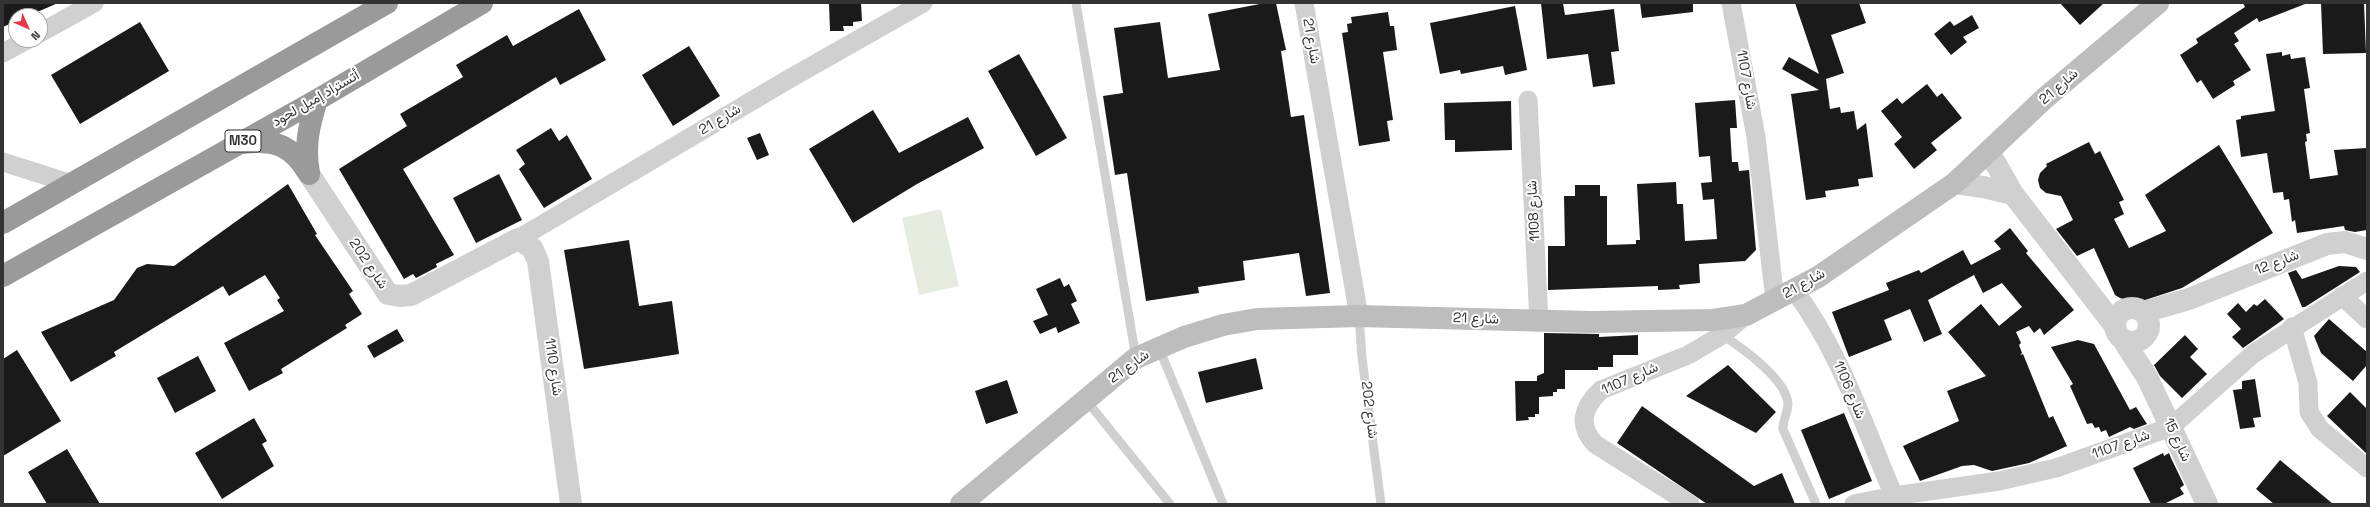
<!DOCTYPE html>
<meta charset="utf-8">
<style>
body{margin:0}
#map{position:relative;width:2370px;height:507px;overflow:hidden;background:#fff;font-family:"Space Grotesk",sans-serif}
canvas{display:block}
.frame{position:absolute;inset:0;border:4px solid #333;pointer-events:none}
.north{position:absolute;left:8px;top:8px;width:40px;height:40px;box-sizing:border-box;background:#fff;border:1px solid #adadad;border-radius:50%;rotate:135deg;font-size:11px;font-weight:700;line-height:16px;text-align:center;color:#333}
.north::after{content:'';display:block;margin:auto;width:14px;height:18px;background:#e63946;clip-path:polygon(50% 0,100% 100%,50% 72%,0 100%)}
</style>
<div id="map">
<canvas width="2370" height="507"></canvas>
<div class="frame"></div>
<div class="north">N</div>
</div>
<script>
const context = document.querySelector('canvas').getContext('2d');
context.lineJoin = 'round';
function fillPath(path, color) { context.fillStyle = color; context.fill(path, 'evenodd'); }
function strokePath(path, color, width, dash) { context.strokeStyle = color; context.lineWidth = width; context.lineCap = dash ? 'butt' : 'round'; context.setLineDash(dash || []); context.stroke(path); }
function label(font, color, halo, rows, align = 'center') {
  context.font = font + ' "Space Grotesk",Vazirmatn,sans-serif'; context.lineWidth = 4; context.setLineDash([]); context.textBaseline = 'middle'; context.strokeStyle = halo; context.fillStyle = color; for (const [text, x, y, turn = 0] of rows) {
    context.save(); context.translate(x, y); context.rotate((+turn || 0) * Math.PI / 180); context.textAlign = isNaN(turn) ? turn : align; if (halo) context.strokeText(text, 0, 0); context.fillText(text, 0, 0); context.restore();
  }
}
fillPath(new Path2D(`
 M941 209 959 286 919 295 902 218Z`), '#e6ecdf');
fillPath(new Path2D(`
 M3 3H58L28 16H16V21L3 27Z
 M829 3H861L862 21 853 22V26H843L844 31H830Z
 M1265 3H1276L1286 50 1281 51 1291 117 1304 115 1330 293 1306 296 1299 253 1243 261 1245 280 1198 287 1199 293 1146 301 1127 173 1115 175 1103 96 1123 93 1114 28 1160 22 1168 78 1220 70 1208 14Z
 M1541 3H1563L1565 15 1614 9 1619 51 1611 52 1615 84 1593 87 1588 54 1547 59Z
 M1640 3H1693V12L1642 18Z
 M1795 3H1859L1866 23 1831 35 1844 73 1826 79 1830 109 1840 107 1841 113 1854 111 1857 130 1866 123 1873 177 1858 179 1859 186 1825 191 1826 197 1806 200 1791 94 1819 90 1782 69 1789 57 1819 74Z
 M2060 3H2104L2080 25Z
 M2243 3 2305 4 2259 22 2257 18 2234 33 2239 41 2234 44 2251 70 2233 81 2235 85 2213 99 2201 80 2197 83 2180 55 2198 43 2196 39 2245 7Z
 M2321 3H2364L2366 53 2323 54Z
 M1515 6 1527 70 1505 75 1503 66 1461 74 1460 70 1440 74 1430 23Z
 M579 9 606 60 560 85 556 77 403 169 454 255 436 264 437 267 416 278 413 274 404 279 339 169 407 126 400 114 463 77 456 65 507 35 513 46Z
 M1388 12 1390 26H1394L1397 50 1383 52 1393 120 1387 121 1390 141 1359 146 1342 33 1348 32 1347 24 1352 23 1351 17Z
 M1972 15 1979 28 1963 37 1967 42 1951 55 1934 34 1950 21 1954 26Z
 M140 22 169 71 80 124 51 75Z
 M689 46 720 96 673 126 642 75Z
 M2282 52V56L2290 54 2291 59 2305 57 2310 88 2304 89 2310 133 2306 134 2307 141 2305 142 2310 179 2338 175 2334 150 2367 148V230L2355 232 2345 230 2344 226 2297 233 2295 220 2292 222 2289 199 2284 200 2283 192 2273 193 2267 153 2241 157 2236 120 2241 119V116L2275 111 2266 54Z
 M1019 54 1067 138 1036 156 988 71Z
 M1927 84 1937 97 1942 93 1962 118 1931 143 1937 150 1914 169 1894 144 1902 137 1881 111 1897 98 1902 104Z
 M1735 100 1737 128H1730L1732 162H1738L1739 171 1749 170 1756 250 1745 261 1699 264 1700 283 1679 285 1680 289 1658 290V286L1548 290V246H1565L1564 196H1575V185H1600V196H1607V245L1636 244V240H1640L1637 184 1676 182 1677 204H1683L1685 241 1717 239 1714 199 1703 200 1701 183 1712 182 1710 156 1699 157 1695 103Z
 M1511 101 1512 150 1455 152V140H1445L1444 103Z
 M873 110 899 153 968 117 984 148 917 184 853 223 809 149Z
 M551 128 559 141 567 135 592 179 544 208 519 169 525 164 516 150Z
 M760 133 769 155 757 160 747 138Z
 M2089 142 2095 154 2100 151 2124 200 2119 202 2124 214 2114 219 2129 248 2166 231 2145 195 2219 145 2273 233 2182 288 2136 303 2120 298 2115 295 2094 248 2077 256 2056 229 2073 220 2061 196 2046 193 2040 188 2038 180 2040 173 2047 166 2046 164Z
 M499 174 522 220 476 243 453 198Z
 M288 184 317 234 315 235 353 291 349 294 362 314 345 325 347 328 281 369 283 373 249 391 224 343 284 311 277 300 280 298 265 275 229 296 223 286 114 352 116 356 71 382 41 332 114 300 137 268 147 264 174 266Z
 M2010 228 2028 251 2026 253 2074 310 2044 335 2040 328 2034 333 2029 326 2016 332 2021 343 2019 345 2022 353 2020 355 2023 354 2049 418 2053 416 2067 446 2029 463 1992 471 1974 465 1962 466 1920 481 1903 446 1959 421 1947 391 1986 376 1948 332 1981 304 1999 326 2022 307 2002 283 1983 293 1974 275 1928 300 1942 334 1924 342 1910 309 1884 320 1892 340 1849 357 1832 312 1889 290 1886 283 1919 270 1921 273 1963 250 1971 265 2001 249 1994 241Z
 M629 240 639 306 672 301 679 354 584 369 564 250Z
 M2339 266 2356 267 2360 272 2305 307H2302L2288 273 2296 270 2302 279Z
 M1060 278 1064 287 1069 284 1077 301 1071 304 1080 323 1058 333 1056 327 1040 334 1033 321 1048 315 1036 289Z
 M2265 299 2284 319 2243 348 2232 337 2241 329 2227 314 2238 303 2246 312 2254 304 2257 306Z
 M2329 319 2367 352V365L2353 381 2321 353 2314 336Z
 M397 329 404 341 374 358 367 346Z
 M1544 333 1599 334V337L1638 335V355H1613V367H1598V370H1565V389H1557V392H1553V396L1539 397V414H1535V417H1528L1529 420 1516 421 1515 381H1537V376L1544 373Z
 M2185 335 2198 349 2190 357 2207 374 2182 398 2160 376 2154 365Z
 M2078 340 2094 344 2130 410 2136 407 2147 424 2134 429 2130 427 2109 437 2106 430 2101 432 2099 427 2095 428 2092 423 2087 424 2070 386 2073 384 2051 347Z
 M17 350 61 421 3 456V359Z
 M198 356 216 391 175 413 157 378Z
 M1256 358 1263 389 1206 403 1198 372Z
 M1728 365 1776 412 1756 433 1686 396Z
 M2255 379 2261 417 2253 418 2255 427 2240 429 2233 390 2242 389V381Z
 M1007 380 1018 413 986 424 975 391Z
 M2350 392 2367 409V454L2327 416Z
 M1642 406 1754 486 1782 473 1795 504H1707L1617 443Z
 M1844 413 1872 481 1829 499 1801 430Z
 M254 418 267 441 262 444 274 466 222 499 195 453Z
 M67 449 100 504H47L28 472Z
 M2163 453 2164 456 2169 453 2171 458 2184 485 2180 488 2184 494 2164 504H2151L2133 468Z
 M2280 460 2333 504H2274L2256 489Z`), '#1a1a1a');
strokePath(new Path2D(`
 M1076 3 1136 358
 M1359 316 1362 358 1381 504
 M1722 335C1741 347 1788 380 1788 405 1787 414 1783 420 1783 429L1816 504
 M1159 348 1223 504
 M1086 400 1170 504`), '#d0d0d0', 9);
strokePath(new Path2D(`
 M1304 3 1359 316
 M1731 3 1756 137 1775 300
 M40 33 94 3
 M3 53 27 40
 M1528 100 1539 322
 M3 162 72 184
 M518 239 789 79 923 3
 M1794 290C1840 351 1864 426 1894 496
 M2342 296 2367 319
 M2292 327 2308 383 2309 412 2320 429 2367 468
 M1690 504 1595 444C1577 425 1583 407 1601 390L1688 355 1722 335 1746 315
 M1854 504 1894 496 1999 481 2056 468 2171 427 2253 354 2367 281`), '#d0d0d0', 19);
strokePath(new Path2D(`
 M1989 152 2013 194 2115 326
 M309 174 388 294 400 296 411 295 518 239 532 248 538 261 571 504
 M1955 183 1983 187 2013 194
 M2115 325a17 17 0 1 1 34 0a17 17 0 1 1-34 0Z
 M2144 312 2189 299 2327 244 2345 242 2367 249
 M2123 340 2147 377 2207 504`), '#d0d0d0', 22);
strokePath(new Path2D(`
 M961 504 1136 358 1184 337 1223 325 1257 319 1359 316 1591 322 1713 320 1746 315 1818 277 1955 183 2045 98 2158 3`), '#bdbdbd', 22);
strokePath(new Path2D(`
 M242 143C275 139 292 145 309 174
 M309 173C304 146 309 125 317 100
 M3 223 387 3
 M3 276 317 100 482 3`), '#9a9a9a', 22);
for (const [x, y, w] of [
 [243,141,36]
]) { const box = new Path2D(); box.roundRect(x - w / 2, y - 11, w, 22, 3); context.fillStyle = '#fff'; context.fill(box); strokePath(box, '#333', 1); }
label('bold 13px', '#333', null, [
 ["M30",243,141]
]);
label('14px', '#333', '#fff', [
 ["شارع 21",1311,41,80],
 ["شارع 1107",1746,80,80],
 ["شارع 21",2059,87,-41],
 ["أتستراد إميل لحود",316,99,-30],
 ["شارع 21",720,120,-31],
 ["شارع 1108",1534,211,-93],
 ["شارع 12",2277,263,-21],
 ["شارع 202",368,264,56],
 ["شارع 21",1804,284,-29],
 ["شارع 21",1476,319,2],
 ["شارع 1110",553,367,82],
 ["شارع 21",1129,367,-36],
 ["شارع 1107",1630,379,-24],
 ["شارع 1106",1849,390,67],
 ["شارع 202",1369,410,83],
 ["شارع 15",2177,440,65],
 ["شارع 1107",2121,445,-20]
]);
</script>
